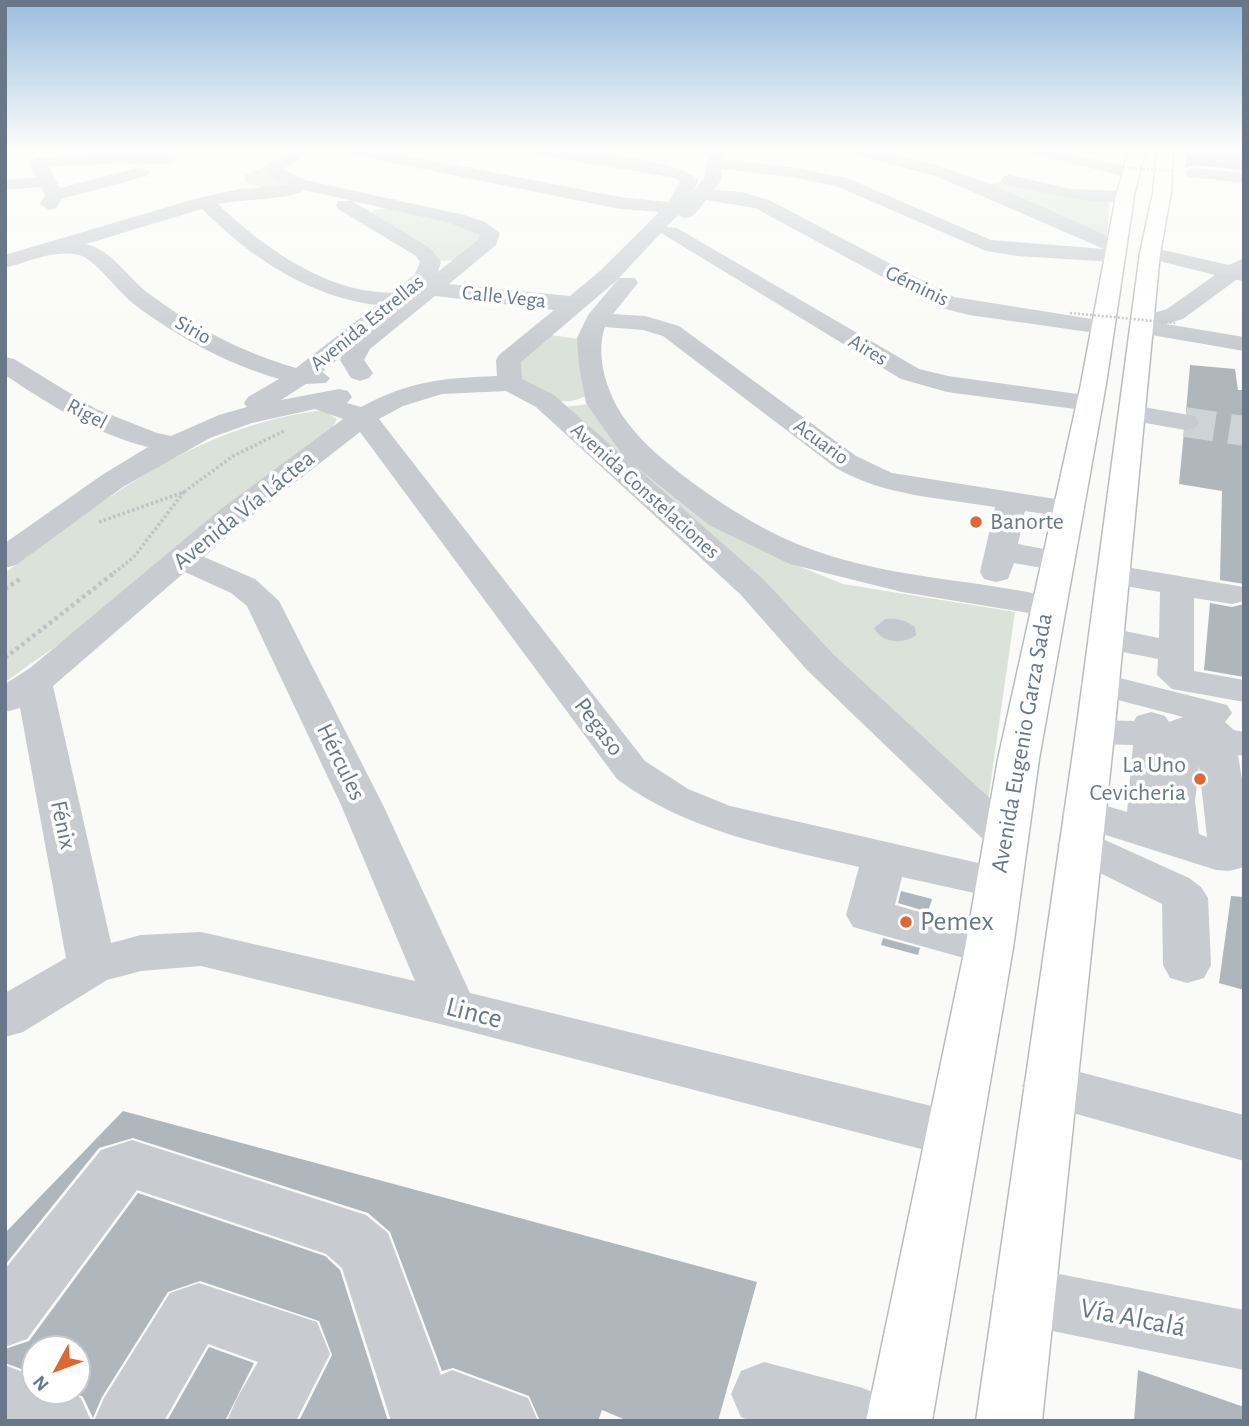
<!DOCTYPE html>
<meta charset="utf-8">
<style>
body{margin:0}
#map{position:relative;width:1249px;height:1426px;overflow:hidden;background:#fafaf8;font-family:"Alegreya Sans",sans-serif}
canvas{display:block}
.frame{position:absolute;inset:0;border:7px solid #697888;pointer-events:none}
.north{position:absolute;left:21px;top:1335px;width:70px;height:70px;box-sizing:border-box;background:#fff;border:2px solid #c3c9cf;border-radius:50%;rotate:229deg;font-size:19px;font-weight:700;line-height:28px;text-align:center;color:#697888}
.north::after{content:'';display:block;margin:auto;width:24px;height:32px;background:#e16631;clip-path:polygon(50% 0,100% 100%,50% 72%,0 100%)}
</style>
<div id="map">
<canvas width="1249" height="1426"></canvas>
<div class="frame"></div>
<div class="north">N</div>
</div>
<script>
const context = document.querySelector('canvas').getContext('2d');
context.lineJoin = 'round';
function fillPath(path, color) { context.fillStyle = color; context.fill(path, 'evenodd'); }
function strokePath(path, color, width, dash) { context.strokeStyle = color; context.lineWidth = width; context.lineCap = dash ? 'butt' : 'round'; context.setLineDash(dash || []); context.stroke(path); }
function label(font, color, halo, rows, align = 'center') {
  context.font = font + ' "Alegreya Sans",sans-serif'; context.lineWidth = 7; context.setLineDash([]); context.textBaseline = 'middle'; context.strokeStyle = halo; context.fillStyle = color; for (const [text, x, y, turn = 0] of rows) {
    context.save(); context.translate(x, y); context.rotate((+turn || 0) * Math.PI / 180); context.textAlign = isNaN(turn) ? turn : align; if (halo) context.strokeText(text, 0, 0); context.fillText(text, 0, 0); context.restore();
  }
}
fillPath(new Path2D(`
 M261 168 293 186 269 189 245 182V175Z
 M1002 180 1110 197 1107 235 1102 236 983 185 999 183Z
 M391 208 476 228 487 234 456 260 438 261 370 214 374 210Z
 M551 335 585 340 590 393C568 409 544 399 523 388L513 363Z
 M588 404 669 492 692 511 713 526 788 562 843 584 1015 612 987 808 565 407Z
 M323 410 337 419 330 432 117 603 5 682V573C105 499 195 426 323 410Z`), '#dbe2d9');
fillPath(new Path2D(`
 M885 619C896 618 906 620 915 627L916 635C904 645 881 643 874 628Z`), '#c2cacf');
fillPath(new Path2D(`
 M1188 150H1244V170L1194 165 1185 168Z
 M1190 365 1235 369 1238 390H1244V584L1220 580 1222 491 1179 484 1184 432 1196 431 1201 423 1197 415 1186 412Z
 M1210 603 1232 607 1244 604V677L1204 670Z
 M901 891 932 899 928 912 898 903Z
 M1231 896 1244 897V990L1219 983Z
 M883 938 920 948 918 955 881 945Z
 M123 1111 757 1282 718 1421H628L602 1410 598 1421H540L529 1396 453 1368 442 1371 390 1232 368 1213 133 1138 99 1148 5 1265V1233Z
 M138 1193 325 1256 340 1270 388 1421H299L332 1355 319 1321 200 1281 168 1292 102 1397 93 1418 83 1397 72 1391H77V1349H35V1374L5 1363V1349L29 1341Z
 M209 1347 254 1363 225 1421H167Z
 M1138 1370 1244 1407V1421H1134Z`), '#afb6bc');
strokePath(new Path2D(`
 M1185 422 1244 431`), '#ced3d6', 30, [30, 15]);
const highway = new Path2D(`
 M1129 150H1145L1134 196 1106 384 1039 759 1013 948 932 1421H866L965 948 998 759 1081 384 1116 196Z
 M1157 150H1173L1171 193 1160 253 1115 725 1042 1421H976L1077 725 1140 253 1153 193Z`);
strokePath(highway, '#b9bcbf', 3);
strokePath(new Path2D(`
 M184 492 233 456 284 431
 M99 522 184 492 133 558 111 575`), '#c0c2c4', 3.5, [2.5, 2.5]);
strokePath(new Path2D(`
 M5 589 20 579
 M5 658 114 573`), '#c0c2c4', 4.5, [3.5, 3.5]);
fillPath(new Path2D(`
 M293 150H313L283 169 305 180 464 215 485 222 500 233 496 245 449 284 570 296 600 271 659 212 620 209 354 155 346 150H378L620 197 668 202 680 182 675 178 538 155 530 150C562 148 680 157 699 181L691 194 704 178 706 163 712 150H728L724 159 791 167 847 178 991 240 1104 249 938 177 849 153 847 150C926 146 1048 211 1123 243L1126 247 1122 252 1125 256 1122 260 1115 262 1017 256 986 251 836 186 791 177 722 169V179L714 190 742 192 769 200 954 297 1111 322 1115 327 1111 332 1103 334 969 315 938 307 755 208 706 200C698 210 692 224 678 215L666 227 677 228 919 369 948 376 1099 397 1103 403 1099 409 1090 411 947 392 901 379 661 233 616 281 521 362 522 379 554 395 624 457 586 403 579 366 577 338 588 315 619 278H635L638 283 613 314 645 316 679 326 856 456 892 473 1081 503 1085 509 1081 515 1070 518 1025 511 1018 544 1070 554 1074 561 1070 568 1058 571 1014 563 1008 579 996 582 984 579 980 572 995 507C941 498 884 496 836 468L663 336 643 330 605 327C594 358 609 398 627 422 646 447 668 464 693 483 730 510 770 535 813 550 892 579 978 579 1059 599L1064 606 1059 613 1047 616 902 592 790 564 709 525 629 461 764 580 834 655 1021 827 1028 837 1021 847 1006 851 991 847 808 671 740 594 536 407 506 391 442 394 403 406 379 419 645 761 688 789 730 806 1013 871 1020 882 1013 893 997 898 902 877 895 905 1006 936 1013 948 1006 960 989 965 853 927 846 915 859 867C775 847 687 832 617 779L360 432 243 523 204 557 255 579 279 601 383 805 470 993 952 1111 971 1118 979 1134 971 1150 952 1157 452 1027 201 966 141 971 107 980 23 1032 5 1037V993L66 958 20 708 5 712V684L30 668 221 509 343 419 315 409 252 423 210 438 123 487 16 565 5 568V543L102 475 148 447C95 434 50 405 5 375V357L14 359 96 409 157 433 171 436 219 415 247 407 244 403 248 397 279 379C227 364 178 337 135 305 119 293 94 258 79 255 55 249 28 262 5 268V255L198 198 240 189 288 185 275 180 262 168ZM304 190 450 223 480 235 479 239 438 272 441 262 430 248 352 201H338L336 205 338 209 416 256 420 262 415 274 393 293C379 292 363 291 350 287 302 274 254 239 218 204 240 199 290 200 304 190ZM202 209C250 257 309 297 377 305L296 368C243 353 192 326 148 293 127 277 113 251 86 244ZM435 296 554 310 499 355 496 360 497 376C443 378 409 381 361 407L347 403 352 397 348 391 339 389 281 400 306 384 326 383 330 378 322 372 342 356 340 360 351 378 360 381 369 378 373 373 364 360 370 349ZM185 572 231 593 247 606 341 805 415 981 201 932 141 935 111 943 53 686Z
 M1025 150H1053L1138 169 1141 173 1132 178 1027 153Z
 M116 153 171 154 179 159 171 164 116 163 49 167 60 188 141 167 150 172 147 176 61 199 56 208 49 210 40 204 45 195 41 187 5 190V180L36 177 30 164 36 158Z
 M1194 168 1244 173V183L1188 177 1185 173 1188 169Z
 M1010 175 1072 189 1125 191 1134 196C1120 213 1026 189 1004 184L1001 180 1004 176Z
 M1150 247 1229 265 1244 258V281L1236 280 1183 319 1166 324 1244 337V351L1134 332 1130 327 1134 319 1167 309 1215 275 1143 257 1140 253 1143 249Z
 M1132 405 1195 416 1199 422 1195 428 1185 430 1123 419 1119 413 1123 407Z
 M1114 565 1244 587V601L1232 604 1194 598V671L1244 680V702L1172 689 1157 675 1158 659 1092 646 1087 638 1092 630 1105 627 1159 638 1160 592 1102 582 1097 575 1102 568Z
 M1100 673 1227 705 1232 713 1225 722 1234 730 1244 732V756L1238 755 1244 791V867L1229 871 1216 870 1068 823 1062 813 1068 803 1083 799 1127 812 1133 745 1095 744 1081 740 1075 732 1081 724 1095 720 1134 721 1137 716 1151 712 1165 716 1169 722 1183 717 1087 692 1081 684 1087 676ZM1199 766 1207 837 1199 834 1195 801Z
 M1079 830 1094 835 1189 878 1201 887 1208 898 1211 965 1204 978 1187 983 1170 978 1163 965 1162 904 1064 855 1057 845 1064 835Z
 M1049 1064 1244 1115V1161L1030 1101 1022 1086 1030 1071Z
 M132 1140 366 1215 388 1233 441 1375 452 1370 528 1398 538 1421H391L342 1268 326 1254 137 1190 27 1339 5 1347V1269L101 1150Z
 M1023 1267 1244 1310V1370L1023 1325 1001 1316 992 1296 1001 1276Z
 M199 1283 317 1322 330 1354 296 1421H227L237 1398 258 1362 208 1344 164 1421H94L104 1398 170 1293Z
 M764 1362 863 1388 886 1398 896 1421H750L741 1417 731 1394 741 1371Z
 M5 1365 35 1377V1391H66L81 1398 91 1421H5Z`), '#c8cbcf');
fillPath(highway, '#fff');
strokePath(new Path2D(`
 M1111 166 1172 171`), '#c0c2c4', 2, [2, 2]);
strokePath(new Path2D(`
 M1070 313 1175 323`), '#c0c2c4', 2.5, [2, 2]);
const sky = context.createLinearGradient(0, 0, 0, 349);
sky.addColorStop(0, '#99bdde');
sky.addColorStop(0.43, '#fdfdfc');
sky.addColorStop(1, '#fdfdfc00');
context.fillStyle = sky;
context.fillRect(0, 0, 1249, 349);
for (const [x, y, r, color] of [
 [976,522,7,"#e16631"],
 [1200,779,7,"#e16631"],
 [906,922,7,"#e16631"]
]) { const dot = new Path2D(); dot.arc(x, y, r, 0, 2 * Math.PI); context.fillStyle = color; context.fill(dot); strokePath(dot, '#fff', 2.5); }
label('21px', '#697888', '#fff', [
 ["Géminis",917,286,26],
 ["Calle Vega",504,297,6],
 ["Avenida Estrellas",367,323,-39],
 ["Sirio",193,330,29],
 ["Aires",868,350,31],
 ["Rigel",87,414,28],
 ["Acuario",821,442,36],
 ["Avenida Constelaciones",645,491,42]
]);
label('24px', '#697888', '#fff', [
 ["Avenida Vía Láctea",244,510,-39],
 ["Pegaso",599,727,53],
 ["Avenida Eugenio Garza Sada",1022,743,-80],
 ["Hércules",341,762,64],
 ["Fénix",63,825,78]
]);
label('24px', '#697888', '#fff', [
 ["Banorte",990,522],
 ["La Uno",1186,765,"right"],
 ["Cevicheria",1186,793,"right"]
], 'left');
label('28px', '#697888', '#fff', [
 ["Pemex",920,922]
], 'left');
label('28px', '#697888', '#fff', [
 ["Lince",474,1013,14],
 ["Vía Alcalá",1133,1318,11]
]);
</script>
